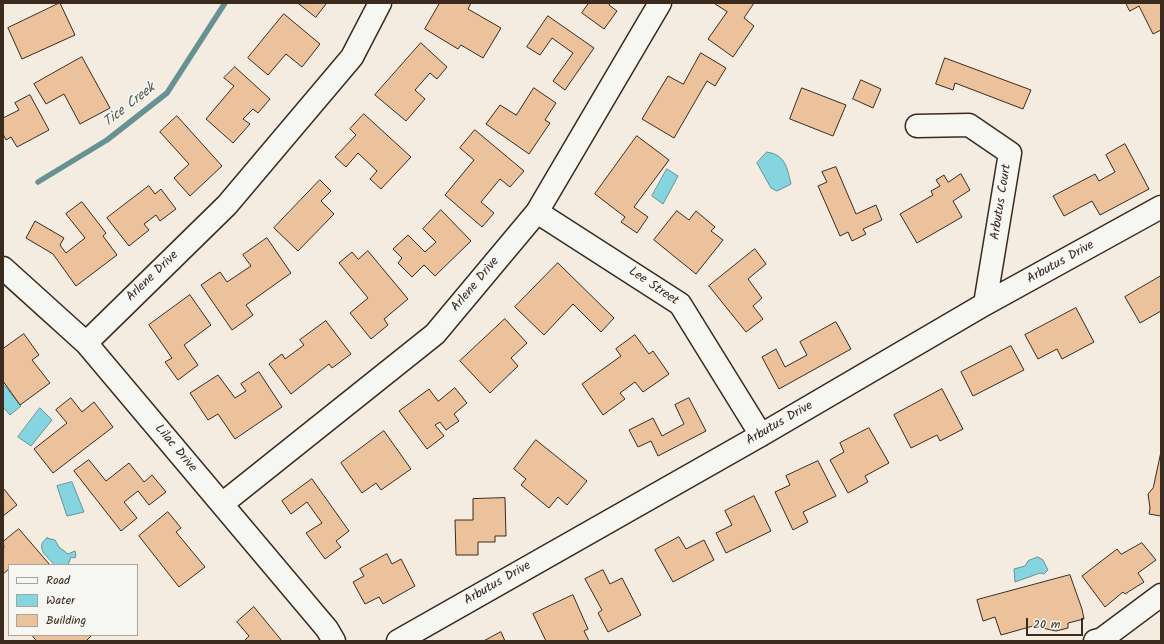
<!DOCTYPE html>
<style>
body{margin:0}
#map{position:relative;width:1164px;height:644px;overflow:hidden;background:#f4ece1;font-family:Kalam,sans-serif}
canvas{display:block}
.frame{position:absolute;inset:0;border:4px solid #3b2a1e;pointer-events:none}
.legend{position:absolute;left:8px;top:564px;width:130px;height:72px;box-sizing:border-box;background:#f6f6f2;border:1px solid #aba49d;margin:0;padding:5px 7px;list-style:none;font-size:12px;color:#3b2a1e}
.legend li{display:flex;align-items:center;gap:8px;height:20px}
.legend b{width:20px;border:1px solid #aba49d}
.scale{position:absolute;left:1026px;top:618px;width:57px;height:18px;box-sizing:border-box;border:2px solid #3b2a1e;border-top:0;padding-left:5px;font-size:12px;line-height:14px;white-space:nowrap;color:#3b2a1e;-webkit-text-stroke:3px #f6f6f2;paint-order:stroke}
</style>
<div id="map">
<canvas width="1164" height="644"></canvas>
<div class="frame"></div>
<ul class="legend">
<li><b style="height:5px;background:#f6f6f2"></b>Road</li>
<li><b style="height:11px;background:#85d5e1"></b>Water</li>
<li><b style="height:11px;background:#ebc29b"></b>Building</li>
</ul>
<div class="scale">20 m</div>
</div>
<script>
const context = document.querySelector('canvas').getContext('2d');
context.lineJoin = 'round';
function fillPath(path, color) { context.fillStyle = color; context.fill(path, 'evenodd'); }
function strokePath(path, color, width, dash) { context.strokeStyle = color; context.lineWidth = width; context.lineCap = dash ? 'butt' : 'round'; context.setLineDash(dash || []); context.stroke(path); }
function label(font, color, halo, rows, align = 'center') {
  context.font = font + ' Kalam,sans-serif'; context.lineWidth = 3; context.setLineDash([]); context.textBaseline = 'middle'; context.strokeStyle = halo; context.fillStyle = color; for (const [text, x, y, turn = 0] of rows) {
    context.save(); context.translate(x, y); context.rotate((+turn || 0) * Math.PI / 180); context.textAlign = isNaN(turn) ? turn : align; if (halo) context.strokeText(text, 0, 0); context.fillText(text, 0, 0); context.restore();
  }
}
const water = new Path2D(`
 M767 152C786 155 787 168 791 184L777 191 771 188 757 163Z
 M667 169 678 176 663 204 652 196Z
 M5 386 21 406 10 415 3 407V387Z
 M40 408 52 420 31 446 18 437Z
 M72 482 84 512 67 516 57 486Z
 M47 538 55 540 59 547 68 554 75 551 76 555 75 558 71 557 68 565H55C47 557 34 547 47 538Z
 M1038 557 1043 560 1048 570 1044 574 1040 573 1015 582 1014 569 1025 566 1028 561Z`);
fillPath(water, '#85d5e1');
strokePath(water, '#679193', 1);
strokePath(new Path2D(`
 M38 182 107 140 167 93 225 3`), '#679193', 5.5);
const building = new Path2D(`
 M60 3 75 35 22 59 8 28Z
 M298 3H325L326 4 316 17Z
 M440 3H471L468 9 501 28 483 58 461 45 458 49 425 29Z
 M589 3H610L609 5 617 11 604 29 582 13Z
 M714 3H754L744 18 754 26 733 57 708 39 727 12Z
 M1126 3H1161V30L1153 34 1139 6 1130 11Z
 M284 14 320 44 302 67 286 54 268 75 248 58Z
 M548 16 594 48 565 90 553 81 573 53 552 38 540 55 527 47Z
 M421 43 447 67 437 79 430 73 415 90 425 99 406 121 375 95Z
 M701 53 726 68 715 86 707 81 674 138 642 119 668 76 683 84Z
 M82 57 110 108 80 124 64 94 46 104 34 84Z
 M945 58 1031 90 1023 109 955 83 953 90 936 84Z
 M235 67 270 99 258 113 253 109 243 119 250 124 233 143 206 119 234 86 224 78Z
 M861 80 881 89 873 108 853 99Z
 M534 88 556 103 545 120 550 123 529 154 486 124 500 105 516 115Z
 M802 88 846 105 833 136 790 119Z
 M30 95 49 130 17 147 11 137 6 140 3 134V118L19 110 15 103Z
 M364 114 411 157 381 189 370 179 377 171 358 153 346 167 335 157 356 135 350 129Z
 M177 116 222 166 190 196 174 178 189 164 160 132Z
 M475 130 524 171 510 187 500 179 481 202 494 213 482 227 445 195 474 160 460 148Z
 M637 136 669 160 634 207 648 217 637 233 621 222 625 217 595 194Z
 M1125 144 1149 189 1100 215 1092 201 1064 216 1053 196 1095 174 1099 181 1115 172 1106 155Z
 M836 167 856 214 876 205 882 220 863 229 866 234 852 241 848 232 840 236 818 186 827 182 822 172Z
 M961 174 970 190 953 201 962 217 917 243 900 214 933 195 931 191 940 186 936 180 944 175 948 182Z
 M320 180 331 191 321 201 334 214 298 251 274 228Z
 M149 186 155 194 161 189 176 209 160 221 156 215 144 224 149 230 129 246 107 218Z
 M82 202 106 233 103 236 117 255 76 286 53 254 26 238 35 221 64 238 60 245 66 253 85 238 66 214Z
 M441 210 471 241 435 276 424 265 412 277 398 263 402 258 393 249 408 235 425 252 436 242 423 229Z
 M677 211 689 220 696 211 715 227 711 231 723 240 696 274 654 240Z
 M267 238 291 273 246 305 253 315 232 330 201 285 220 272 227 282 251 266 243 255Z
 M755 249 766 264 748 279 762 298 753 306 763 319 746 332 709 286Z
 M368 251 408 299 384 319 388 325 371 339 350 313 368 298 339 263 352 252 358 259Z
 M558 263 614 318 601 332 573 304 544 335 515 307Z
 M1161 276V311L1140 323 1125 297Z
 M190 295 211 325 184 345 198 365 178 380 165 362 172 358 149 325Z
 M1076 308 1094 342 1062 359 1057 349 1038 359 1025 335Z
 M505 319 527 343 511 358 518 366 490 393 460 361Z
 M326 321 351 354 332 368 329 364 291 394 269 364 282 354 285 359 304 345 300 340Z
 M836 322 851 349 779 389 762 357 776 349 785 367 807 355 800 342Z
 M24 334 39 355 32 360 50 383 20 405 3 381V349Z
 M635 335 649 354 653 351 669 374 643 392 635 382 620 393 625 399 603 415 582 384 621 356 616 349Z
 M1011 346 1024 370 973 396 961 372Z
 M259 372 282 407 235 439 218 414 208 420 190 393 218 375 235 398 246 391 241 384Z
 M455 388 467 403 454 414 459 421 446 430 440 422 435 425 444 436 427 449 399 411 429 389 438 401Z
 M942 389 963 429 940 441 937 435 911 448 894 415Z
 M71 398 82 412 94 402 113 427 53 473 34 449 67 423 56 410Z
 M689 398 706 431 658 456 651 441 638 447 629 430 653 418 662 436 684 424 675 405Z
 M869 428 889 463 865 476 868 482 848 493 830 460 844 452 840 443Z
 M384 431 411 469 381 490 376 483 362 493 341 463Z
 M536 440 587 481 567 505 558 497 549 508 521 485 526 479 514 469Z
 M1161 452V516L1149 514 1150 508 1148 494 1153 488Z
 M89 460 106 481 129 463 144 482 152 475 166 492 149 505 138 491 124 502 137 518 121 531 74 471Z
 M818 461 836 496 803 512 808 522 793 530 775 492 790 485 786 476Z
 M312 479 349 531 336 541 341 547 325 559 306 533 322 523 307 502 291 514 282 501Z
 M3 488 17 505 3 516Z
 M754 496 771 531 726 553 716 533 732 525 725 511Z
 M505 498 506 536H495V542H478V555H456L455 520H473V499Z
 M168 512 181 528 176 532 205 567 179 587 139 536Z
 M19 529 50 565H9V569L3 574V549L4 547 3 542Z
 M679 537 686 549 704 540 714 560 673 582 655 550Z
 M1142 543 1156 560 1138 573 1144 582 1125 594 1123 592 1105 607 1082 576 1117 549 1121 554Z
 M387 554 392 564 401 559 415 586 383 604 379 597 365 604 353 582 364 576 360 569Z
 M603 570 610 584 622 578 641 615 608 632 598 613 602 610 585 579Z
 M1070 575 1082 609 1084 619 1068 623V628L1056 631 1033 626 1001 635 995 617 983 621 977 600Z
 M573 595 588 629 584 631 589 641H546L533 614Z
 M254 607 282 641H244L249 636 237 622Z
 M501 632 505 641H484Z
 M32 635H90L91 636 86 641H37Z`);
fillPath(building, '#ebc29b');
strokePath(building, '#3b2a1e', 1);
const minor = new Path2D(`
 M917 126 969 125 1010 153 985 304
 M537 212 680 304 761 435
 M3 268 86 343 327 629 334 641
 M86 343 227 205 352 57 380 3
 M222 504 435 334 537 212 660 3
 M398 641 761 435 985 304 1161 207
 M1095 641 1102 639 1161 595`);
strokePath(minor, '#3b2a1e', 25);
strokePath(minor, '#f6f6f2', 22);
label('13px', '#3b2a1e', '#f6f6f2', [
 ["Arbutus Court",1002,202,-81],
 ["Arbutus Drive",1061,263,-29],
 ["Arlene Drive",153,277,-44],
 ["Arlene Drive",476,285,-50],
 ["Lee Street",653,287,34],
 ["Arbutus Drive",780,424,-30],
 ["Lilac Drive",175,449,50],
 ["Arbutus Drive",498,584,-30]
]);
label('italic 14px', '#4e554f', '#f6f6f2', [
 ["Tice Creek",130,106,-38]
]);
</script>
